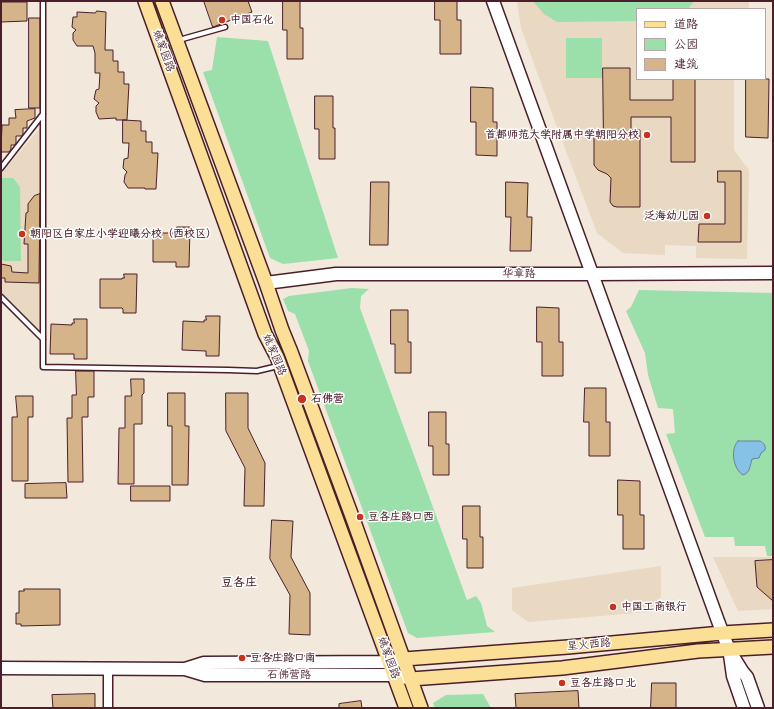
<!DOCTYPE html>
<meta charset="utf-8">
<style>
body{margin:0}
#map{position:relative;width:774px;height:709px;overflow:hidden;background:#f2e8db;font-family:Pangolin,"LXGW WenKai TC",sans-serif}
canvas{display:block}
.frame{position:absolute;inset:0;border:2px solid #4a1f2b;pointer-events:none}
.legend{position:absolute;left:636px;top:8px;width:130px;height:72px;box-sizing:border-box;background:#fff;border:1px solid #b7a5aa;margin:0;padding:5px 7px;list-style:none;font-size:12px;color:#4a1f2b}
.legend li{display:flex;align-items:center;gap:8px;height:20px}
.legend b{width:20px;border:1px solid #b7a5aa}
</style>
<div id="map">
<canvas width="774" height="709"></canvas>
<div class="frame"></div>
<ul class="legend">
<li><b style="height:5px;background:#fbdf96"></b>道路</li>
<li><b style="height:11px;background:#9bdfaa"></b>公园</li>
<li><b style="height:11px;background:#d4b488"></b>建筑</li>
</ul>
</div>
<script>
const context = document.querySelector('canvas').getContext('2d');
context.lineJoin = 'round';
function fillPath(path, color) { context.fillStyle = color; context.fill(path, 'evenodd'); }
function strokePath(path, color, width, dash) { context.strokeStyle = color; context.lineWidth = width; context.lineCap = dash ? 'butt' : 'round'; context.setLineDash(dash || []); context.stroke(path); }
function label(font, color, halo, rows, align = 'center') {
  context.font = font + ' Pangolin,"LXGW WenKai TC",sans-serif'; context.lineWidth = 3; context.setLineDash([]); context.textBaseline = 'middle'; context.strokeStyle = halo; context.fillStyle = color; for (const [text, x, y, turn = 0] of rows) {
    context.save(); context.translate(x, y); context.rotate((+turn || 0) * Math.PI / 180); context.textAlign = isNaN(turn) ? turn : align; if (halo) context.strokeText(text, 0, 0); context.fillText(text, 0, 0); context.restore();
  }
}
fillPath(new Path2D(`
 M517 1H749V9H637V79H734V150L749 170 747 259 696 258V246L665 245V255L623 253 597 233 554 119 521 28Z
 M45 122 42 333 1 293V174Z
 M713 557H773V609L738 611Z
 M661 566V597L648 612 528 622 512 610V588Z`), '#e9d8c2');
fillPath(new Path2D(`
 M533 1H694L688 9H637V21L557 22 544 14Z
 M217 37 268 41 338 258 283 264 270 258 203 72 212 70Z
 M566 38H602V78H566Z
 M1 178H13L20 187 21 261H4L1 259Z
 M352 288 369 289 361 296 360 308 467 600 476 596 481 603 487 626 495 632 417 638 408 633 308 361 309 351 295 314 288 311 283 299 289 296Z
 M639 290 773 293V556H767L765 546H735L734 537H705L666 434 675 433 673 409 658 408 648 375 645 353 626 311 631 307Z
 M483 694 491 708H435L433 703 446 695Z`), '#9bdfaa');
const water = new Path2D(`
 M738 441H760C764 443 766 446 765 450L761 453 759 458 752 459C750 466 750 473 743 475 733 469 730 449 738 441Z`);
fillPath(water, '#85c2e5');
strokePath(water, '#6d819b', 1);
const building = new Path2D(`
 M204 1H248L252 12 213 27Z
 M283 1H300V28H303V59H287V30H283Z
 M435 1H457V20H461V54H440V20H435Z
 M1 2H27V21L1 22Z
 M97 11 106 12 105 50H113V61H118V72H124V84H129L127 120H116V118L99 119 96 112V106L99 103 94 99 96 90 99 89 100 73H95V53L93 46H77L73 40V33L76 30 72 27 73 17H77V12L95 13Z
 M29 18H40V108H29Z
 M603 68H630V100H673V79H695V162H671V117H631V130H640V207H617L613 206 610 202 611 178 607 174 598 170 594 165V131H603Z
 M746 79H769L768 138 746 137Z
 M471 87 493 88V122H497V156L476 155V122H471Z
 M315 96H333V128H335V159H319V129H315Z
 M35 109V118L27 121V128H23V134L22 136H16V143L15 145H11V149L9 152H1L2 125H9V118H16L15 110Z
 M123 120 141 121V131H146V142H152V153H158L156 189H145V188H128L124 182 125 175 127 172 123 168 124 159 128 158 129 143H123Z
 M718 171H741V242H698L699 224H725V182H718Z
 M371 182H389L388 245H370Z
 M506 182 528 183 527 217H532L531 251H510L511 217H506Z
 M40 194 39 283 5 282V278H1V264L11 266 12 272 28 273V244H24L26 213 28 212V204L34 196Z
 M177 227H190L189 267H176V262H153V233H175V232H177Z
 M124 274H137L136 313H123V309L122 308H100V279H122V278H124Z
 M537 307 559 308V342H563V376H542V342H537Z
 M391 310H408V342H411V373H395V344H391Z
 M206 316H220L219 356H206V351L182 350 183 321 204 322V320H206Z
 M74 319H87V359H74V354H50L51 324 72 325V323H74Z
 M76 371H94V397H88V417H82L83 482H68L67 418H72V395H76Z
 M131 379H144V393L142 395V424H134V484H118L119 428H125V396H131Z
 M585 388H606V422H610V456H589V422H584Z
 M168 393H185V426H189L188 485H172V426H168Z
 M226 393H248V428L265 463 264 506H244L245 468 226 431Z
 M16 396H33V417H28V481H12V417H17Z
 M429 412H446V444H449V475H433V446H429Z
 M618 480 640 481V515H644V549H623V515H618Z
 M66 483 67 498H25V484Z
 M131 486H170V501H131Z
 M463 506H480V537H483V568H467V539H463Z
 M272 520 293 521 291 557 310 593V635L289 634 290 595 270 559Z
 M773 560V601L757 587 755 561Z
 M24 589H60V625L21 626V624H16V613H19V591H24Z
 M652 683H676V708H651Z
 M578 691 579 708H516L515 694Z
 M95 694V708H53L52 695Z
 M361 701 362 708H339V704Z`);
fillPath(building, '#d4b488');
strokePath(building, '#4a1f2b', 1);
const lane = new Path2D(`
 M43 1V367L228 370 257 371 278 366
 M179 40 225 27
 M1 168 43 114
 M1 297 43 339`);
const street = new Path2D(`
 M108 668V708`);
const secondary = new Path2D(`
 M493 1 718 621 729 650 742 671 747 677 758 708
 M266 283 336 274H592L773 273
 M730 655 733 676 744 708
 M1 668 185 669 204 663 389 662 404 659
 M185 669 205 675H394L411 679`);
const primary = new Path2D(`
 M145 1 265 334 277 357 406 708
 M162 1 266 283 282 330 291 352 353 519 421 708
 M404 659 568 647 722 633 773 630
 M411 679 562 668 698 651 773 647`);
strokePath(lane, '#4a1f2b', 7);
strokePath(street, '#4a1f2b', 11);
strokePath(secondary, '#4a1f2b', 15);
strokePath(primary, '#4a1f2b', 16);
strokePath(lane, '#fff', 4);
strokePath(street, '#fff', 8);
strokePath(secondary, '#fff', 12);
strokePath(primary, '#fbdf96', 13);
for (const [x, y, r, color] of [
 [222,20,4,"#c8321e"],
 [647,135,4,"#c8321e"],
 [707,216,4,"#c8321e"],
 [22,234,4,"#c8321e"],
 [302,399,5,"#c8321e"],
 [360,517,4,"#c8321e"],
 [613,607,4,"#c8321e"],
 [242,658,4,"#c8321e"],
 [562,683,4,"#c8321e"]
]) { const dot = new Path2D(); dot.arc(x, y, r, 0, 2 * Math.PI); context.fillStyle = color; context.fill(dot); strokePath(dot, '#fff', 1.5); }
label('bold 11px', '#4a1f2b', '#fff', [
 ["中国石化",230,20],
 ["首都师范大学附属中学朝阳分校",639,135,"right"],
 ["泛海幼儿园",699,216,"right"],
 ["朝阳区白家庄小学迎曦分校（西校区）",30,234],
 ["石佛营",311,399],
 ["豆各庄路口西",368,517],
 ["中国工商银行",621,607],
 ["豆各庄路口南",250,658],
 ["豆各庄路口北",570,683]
], 'left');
label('11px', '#4a1f2b', '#fff', [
 ["姚家园路",163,51,70],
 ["华章路",519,274],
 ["姚家园路",274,355,67],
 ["星火西路",589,645,-5],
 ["姚家园路",388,658,70],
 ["石佛营路",289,675]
]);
label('bold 12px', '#4a1f2b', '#fff', [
 ["豆各庄",239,583]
]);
</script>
